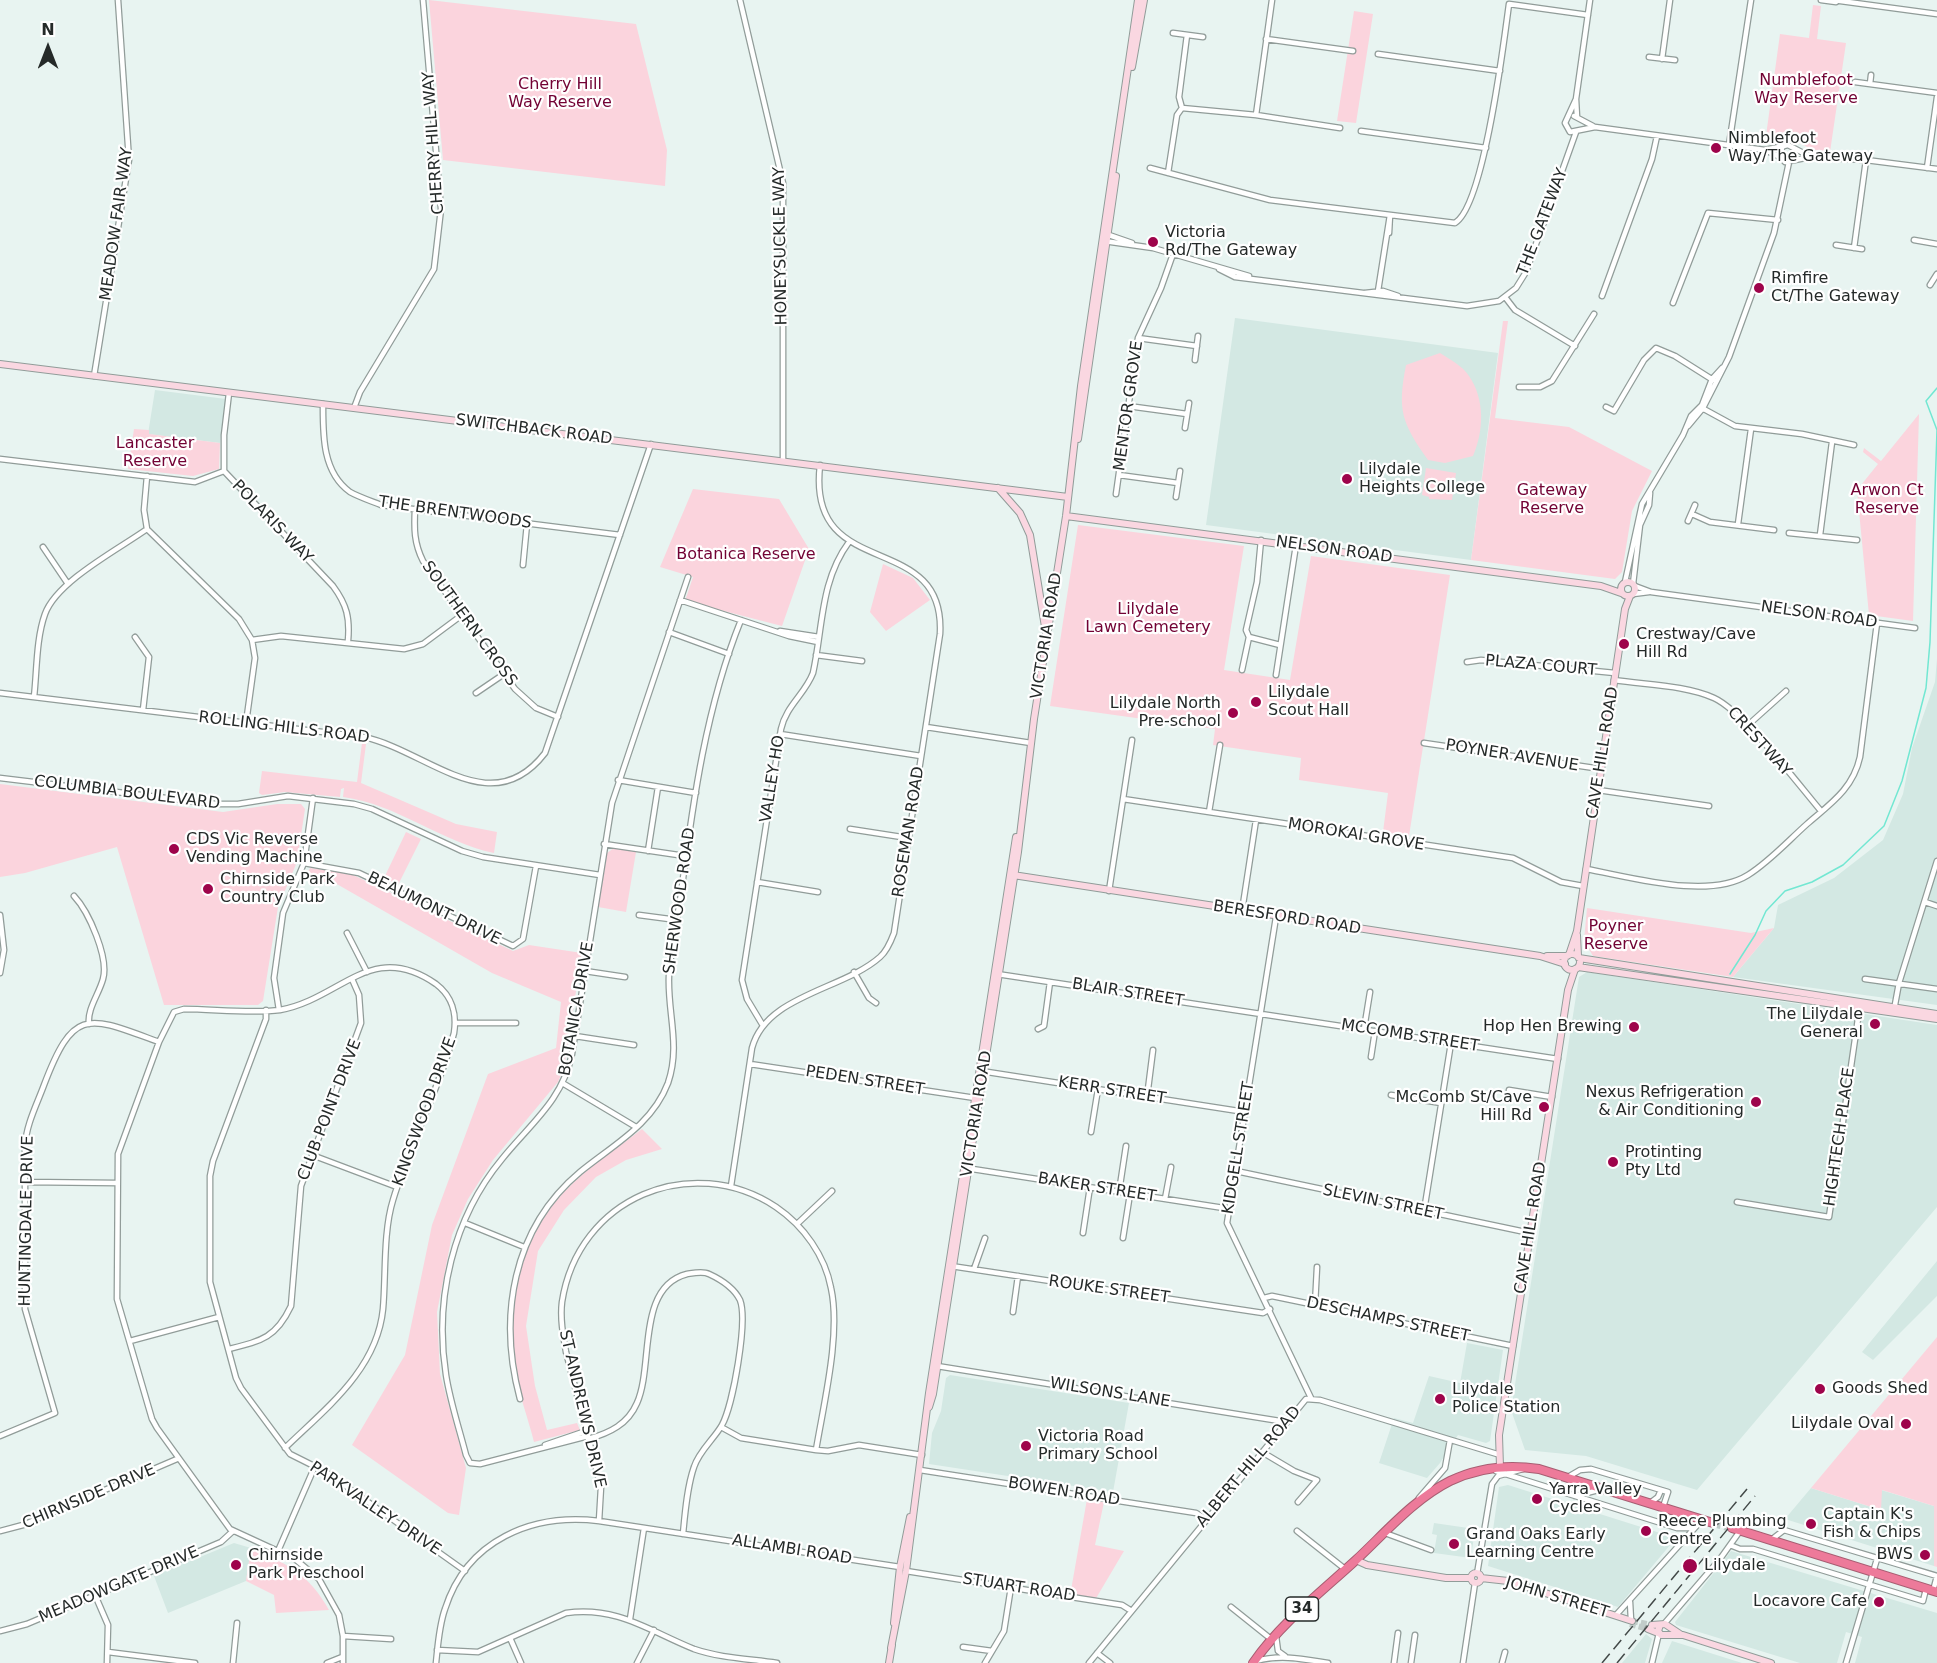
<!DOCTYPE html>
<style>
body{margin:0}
#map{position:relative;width:1937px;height:1663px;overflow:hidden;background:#e8f4f1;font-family:"DejaVu Sans",sans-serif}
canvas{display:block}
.north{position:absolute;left:18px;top:18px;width:60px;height:60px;-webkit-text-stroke:4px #fff;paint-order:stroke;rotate:0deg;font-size:16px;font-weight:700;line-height:24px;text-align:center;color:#252a29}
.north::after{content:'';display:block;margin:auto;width:21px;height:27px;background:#252a29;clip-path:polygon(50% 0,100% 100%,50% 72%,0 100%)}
</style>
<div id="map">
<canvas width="1937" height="1663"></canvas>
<div class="north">N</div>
</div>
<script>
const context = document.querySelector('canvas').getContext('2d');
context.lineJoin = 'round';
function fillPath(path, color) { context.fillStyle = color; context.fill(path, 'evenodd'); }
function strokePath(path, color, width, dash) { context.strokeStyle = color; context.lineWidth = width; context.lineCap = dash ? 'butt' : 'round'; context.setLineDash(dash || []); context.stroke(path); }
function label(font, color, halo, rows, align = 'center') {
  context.font = font + ' "DejaVu Sans",sans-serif'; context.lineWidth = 4.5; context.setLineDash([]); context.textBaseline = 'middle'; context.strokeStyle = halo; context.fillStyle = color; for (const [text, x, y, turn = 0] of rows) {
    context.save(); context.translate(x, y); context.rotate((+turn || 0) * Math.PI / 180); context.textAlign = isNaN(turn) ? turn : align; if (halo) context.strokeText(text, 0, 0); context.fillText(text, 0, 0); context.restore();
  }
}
fillPath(new Path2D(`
 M1235 318 1498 353 1471 560 1206 525Z
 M155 390 226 399 220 443 148 434Z
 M1937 659V1005L1733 977 1774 928 1778 905 1834 878 1883 840 1903 794 1912 748 1935 682Z
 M1587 972 1937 1025V1207L1697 1490 1586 1456 1525 1450 1511 1410 1579 977Z
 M1937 1261V1296L1873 1360 1862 1352Z
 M1467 1343 1503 1350 1490 1441 1486 1443 1458 1435 1440 1463 1427 1478 1379 1463 1394 1418 1413 1423 1429 1376 1460 1383Z
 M950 1375 1129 1403 1113 1492 929 1464 932 1433 941 1411 946 1378Z
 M1508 1485 1676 1538 1618 1607 1488 1566 1499 1487Z
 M1811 1488 1881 1510V1490L1934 1506V1566L1785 1519Z
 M1434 1523 1475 1529 1471 1558 1434 1553 1437 1535 1432 1534Z
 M234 1543 251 1548 246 1581 168 1613 154 1576Z
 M1731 1551 1937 1613V1663H1855L1862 1637 1846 1632 1837 1663H1800L1676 1625 1675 1622Z
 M1646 1634 1652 1639 1645 1663H1622Z
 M1672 1641 1742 1663H1662Z`), '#d3e8e3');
fillPath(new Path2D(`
 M429 0 636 24 667 150 665 186 443 160Z
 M1813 5 1821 6 1817 39 1846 43 1830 152 1814 150 1788 138 1765 143 1780 34 1809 38Z
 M1354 11 1373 14 1356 123 1337 121Z
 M1503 321H1508L1495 418 1569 427 1652 471 1632 511 1622 572 1615 579 1471 560Z
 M1440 353C1449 359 1463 366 1469 376 1485 399 1484 431 1473 456L1445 463 1428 460C1402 423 1397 411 1406 365Z
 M1919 414 1913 621 1869 615 1857 490 1878 464 1863 452 1864 448 1881 461Z
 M134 429 149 430V434L220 443 219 469 193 476 128 469Z
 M1426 468 1456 473 1452 500 1429 499V497L1422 495Z
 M693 489 779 499 809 549 782 626 685 601 693 577 660 567Z
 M1078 525 1244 546 1224 670 1290 680 1311 556 1450 575 1409 836 1383 832 1388 793 1299 780 1301 758 1213 745 1215 729 1050 706Z
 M883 564 913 578 930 600 886 631 870 612Z
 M362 743 366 744 361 783 456 824 497 832 494 853C441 842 397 804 343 797L344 788 341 789 340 797 285 792 262 795 259 793 262 771 357 782Z
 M0 784 223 812 277 804H301L305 809 297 862 278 907 263 1001 258 1005H164L117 847 25 873 0 877Z
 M406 832 421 839 398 885 384 878Z
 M614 848 636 852 626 912 598 907 607 853Z
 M310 868 349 873 513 951 529 945 582 953 564 1068 558 1082 493 1160 468 1199 452 1235 437 1312 440 1374 466 1468 459 1515 448 1513 352 1445 405 1355 432 1225 488 1074 556 1048 561 1002 492 973 335 883 304 880Z
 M1587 908 1751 933 1774 928 1733 977 1593 956 1584 941Z
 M642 1129 662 1149 626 1160 596 1177 564 1210 538 1251 526 1326 535 1386 547 1430 577 1423 580 1430 534 1442C528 1418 519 1395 515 1371 505 1309 520 1238 564 1192 587 1168 616 1149 642 1129Z
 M1937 1337V1567L1934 1566V1506L1882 1490 1881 1510 1811 1488Z
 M1087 1499 1104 1502 1095 1545 1124 1551 1095 1600 1070 1596Z
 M251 1548C288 1564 309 1574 329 1610L276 1613 274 1595 246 1581Z`), '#fbd4dd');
strokePath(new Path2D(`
 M1730 974 1755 935 1766 911 1785 891 1812 882 1843 865 1884 826 1902 781 1926 688 1930 642 1937 430 1926 401 1937 388`), '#72e7d2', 1.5);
strokePath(new Path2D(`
 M1632 1621 1652 1625
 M1630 1624 1648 1629`), '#c1ccc9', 6, [6, 3]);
strokePath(new Path2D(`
 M1713 1523 1732 1528`), '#c1ccc9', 8, [8, 4]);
const street = new Path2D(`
 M740 0 783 183V460
 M1821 0 1836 2
 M1833 0 1937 14
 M1173 33 1203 37
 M1266 39 1353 51
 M1378 54 1500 71
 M1649 57 1675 60
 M1662 59 1670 0
 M1855 82 1937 93
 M1870 84 1871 75
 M1576 99 1565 123 1570 132 1595 127 1765 150 1780 157
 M1182 108 1179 97 1187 35
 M1256 115 1340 128
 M1574 116 1593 126
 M1577 117 1576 99 1590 0
 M1361 131 1486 148
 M1729 145 1751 0
 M1783 146 1779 155 1785 162 1810 157
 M1765 150 1788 145 1811 157 1866 160 1937 169
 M1150 168 1270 200 1455 223C1484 206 1504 41 1509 4L1588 15
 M1927 168 1937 97
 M1168 173 1177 115 1182 108 1256 115 1272 0
 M1389 233 1390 215
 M1106 234 1132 243
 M1914 240 1937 244
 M1104 241 1153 248 1249 276
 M1836 245 1862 249
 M1854 248 1866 160
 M1219 269 1235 277 1467 306 1499 301 1516 288 1526 272 1576 132
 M1930 285 1937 274
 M1365 293 1383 291 1398 296
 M1380 295 1378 291 1390 215
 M1602 296 1652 159 1657 136
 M1505 297 1515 310 1575 346
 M1673 303 1708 213 1778 220
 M1138 338 1197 346
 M1195 360 1198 336
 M94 376 129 160 118 0
 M1519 387H1540L1552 381 1594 314
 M229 393 224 435V471L333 586C347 605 350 618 348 641
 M323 404C323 434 322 472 350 492 359 497 371 501 381 505L620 535
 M1128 406 1187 414
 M1606 407 1614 411 1644 360 1656 348 1675 356 1713 380
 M354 408 360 392 434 269 441 209 423 0
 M1702 408 1735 426 1802 434 1854 445
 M1688 426 1703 408 1729 357 1774 233 1789 162
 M1185 428 1189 403
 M0 459 195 482 224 471
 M1119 475 1178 483
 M147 476 144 510 147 529 239 619 252 640 255 658 246 723
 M1116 494 1138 338 1161 288 1173 254
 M1176 497 1180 471
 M415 509C414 529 414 543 423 561L515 689 536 708 558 717
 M1692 514 1710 522 1774 530
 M1688 521 1695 505
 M1738 524 1751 429
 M1789 533 1857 540
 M1820 535 1832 442
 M43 547 68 584
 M523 565 527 524
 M1625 582 1642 504 1683 435 1691 416 1702 405 1712 379 1722 368
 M1633 584 1640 525 1649 505 1650 493
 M1635 586 1651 592 1915 628
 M1633 594 1649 592
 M680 600 789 636 818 642
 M780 631 819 637
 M669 632 729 654
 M135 637 149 657 143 710
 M1249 637 1280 645
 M252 640 281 636 404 649 423 644 462 615
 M816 655 862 661
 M1467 662 1481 660 1615 673
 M1242 670 1249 637 1246 630 1257 582 1261 540
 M1276 675 1296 545
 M1614 680C1646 685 1685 685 1714 698 1743 711 1798 784 1821 811
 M0 693 364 737C428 751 491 823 545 753L651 444
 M476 693 504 674
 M34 697C37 671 36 639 45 614 57 581 119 549 147 529
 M1747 726 1786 691
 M926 727 1031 743
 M780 734 921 756
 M1424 743 1601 769
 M0 778 216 804H238L288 796 354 804 372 809 462 851 483 857 600 875
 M618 780 696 793
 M1598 790 1709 806
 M1123 799 1513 858 1561 882 1583 886
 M1209 812 1220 745
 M850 829 908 838
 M604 844 685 856
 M648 851 658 787
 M304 863 359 873 513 946 523 939 536 866
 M1586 869C1631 877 1708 900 1748 875 1769 862 1788 841 1807 824 1830 804 1853 789 1860 757L1877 623
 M757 882 818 892
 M1109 891 1132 740
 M74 896C89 912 109 958 103 979 99 994 87 1009 89 1024
 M1925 902 1937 906
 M1242 911 1256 820
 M0 915 4 950 0 973
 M639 915 677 920
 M1276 917 1227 1223 1311 1398
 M347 933 367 972
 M585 971 625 977
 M854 972 869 998 876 1003
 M997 974 1558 1059
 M1865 979 1937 989
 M266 1010V1019L213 1161 210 1176V1282L236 1378 241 1388 290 1454 326 1472 465 1571
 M279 1010 274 978 283 913 304 863 313 798
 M1894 1010 1899 983 1937 861
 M456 1023H516
 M762 1024 747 999 742 980 781 729C786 706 805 694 813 673 823 628 820 581 849 542
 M1038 1029 1044 1026 1050 982
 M1364 1029 1370 992
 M575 1036 634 1045
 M1371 1057 1375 1031
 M750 1064 975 1098
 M981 1071 1245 1112
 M564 1084 636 1127
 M1509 1090 1552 1097
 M1391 1095 1441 1103
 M1147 1097 1153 1050
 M1091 1132 1098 1089
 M312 1155 397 1187
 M966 1168 1230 1209
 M1236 1171 1530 1233
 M25 1182 117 1183
 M731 1186 752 1048C766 995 843 990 880 957 887 951 891 941 894 933L940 634C946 527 806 585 820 465
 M1119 1192 1126 1146
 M1165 1199 1171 1167
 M1737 1202 1829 1217 1860 1005
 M1424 1211 1451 1043
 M465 1223 524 1247
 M797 1224 832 1191
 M1083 1233 1090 1187
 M1123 1238 1130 1194
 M951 1266 1263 1313 1270 1309
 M974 1269 985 1238
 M1264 1298 1272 1296 1513 1346
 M1315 1305 1317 1267
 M1013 1312 1018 1276
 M130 1341 219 1317
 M229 1349C261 1341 276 1338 291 1306L301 1186 361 1023 359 995 352 979
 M937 1366 1286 1422
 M520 1399C498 1317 512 1229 580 1172 613 1145 652 1125 668 1083 681 1045 667 1012 669 975 671 948 677 921 681 894 693 801 706 707 741 620
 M721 1427 741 1438 816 1450 828 1451 859 1445 922 1455
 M0 1436 55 1413 25 1309V1146C26 1125 37 1104 44 1085 74 1006 88 1016 159 1042
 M588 1436 480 1464 470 1463 466 1455C459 1428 450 1401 446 1375 434 1299 453 1218 502 1159 531 1123 562 1101 572 1054L612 803 688 577
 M588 1439C610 1433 628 1424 637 1403 654 1365 636 1287 687 1274 694 1273 703 1271 709 1274 722 1280 734 1288 740 1300 748 1321 733 1405 722 1425 714 1439 699 1451 694 1467 687 1487 685 1513 683 1534
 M545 1445 586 1431
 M285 1448C325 1409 377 1370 383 1309 386 1276 383 1232 393 1200 410 1143 439 1090 454 1033 457 1014 452 996 436 984 371 939 341 999 280 1010 252 1014 213 1009 184 1009L174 1012 159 1042 118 1154 117 1299 152 1419 157 1428 230 1529 295 1559 319 1579 339 1615 343 1636V1663
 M1262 1452 1294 1471 1317 1480 1298 1502
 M920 1470 1196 1513 1206 1519
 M1496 1471 1677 1528H1694
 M1568 1477 1580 1470 1591 1469 1668 1492 1663 1507
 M1575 1496 1602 1489
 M1419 1498 1445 1468 1450 1440
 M1650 1503 1658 1497 1661 1490
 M599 1521 601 1487 566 1352C563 1335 560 1318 562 1302 578 1198 691 1151 776 1207 804 1226 825 1256 831 1288 841 1334 824 1402 816 1450
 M0 1531 23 1525 177 1459
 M1297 1531 1345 1569
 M1385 1533 1431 1550
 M1771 1540 1784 1530 1937 1576 1933 1591
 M1730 1545 1740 1549H1753L1923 1601 1926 1589
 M278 1551 315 1466
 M906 1571 1122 1605 1130 1610
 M1477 1574 1492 1484 1498 1476 1523 1469
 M95 1595 108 1625 107 1663
 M1630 1602 1631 1620
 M1231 1607 1271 1639
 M1616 1615 1702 1520
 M630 1619 644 1528
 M1664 1624 1720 1559 1740 1531
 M0 1631 27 1624 221 1542 233 1531
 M343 1636 391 1639
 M1276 1636 1278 1651 1285 1656
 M510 1638 521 1663
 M963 1647 992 1651
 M437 1650 478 1652 566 1613C618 1606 649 1631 694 1649 720 1658 750 1659 777 1663
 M108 1652 195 1663
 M1097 1653 1110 1663
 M1256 1661C1281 1654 1303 1659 1328 1663
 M233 1663 237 1623
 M327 1663 342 1657
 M436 1663C438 1644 439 1626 445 1609 467 1540 532 1513 599 1521L900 1567
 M637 1663 654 1630
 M985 1663 1004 1631 1011 1587
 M1089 1663 1306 1399 1320 1400 1497 1454
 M1394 1663 1398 1633
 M1411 1663 1415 1635
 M1463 1663 1475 1583
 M1502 1663 1505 1652
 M1652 1663 1659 1633
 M1846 1663 1877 1559`);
const secondary = new Path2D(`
 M1132 67 1144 0
 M0 364 1068 497
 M1078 439 1116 176
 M998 488 1020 513 1030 535 1046 633
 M1066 516 1601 586 1621 593
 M1621 589a7 7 0 1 1 14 0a7 7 0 1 1-14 0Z
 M1013 875 1540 956 1565 964
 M1577 935 1578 956
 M1564 962a8 8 0 1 1 16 0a8 8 0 1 1-16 0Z
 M1569 955 1577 931 1625 609 1630 596
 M1547 956H1567
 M1579 958 1937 1014
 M1578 967 1937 1019
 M929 1407 933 1394 1018 852 1034 719 1066 516 1081 386 1138 0
 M1500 1467 1499 1435 1568 990 1575 969
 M1356 1560 1367 1565 1446 1578H1471
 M1471 1578a5 5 0 1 1 10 0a5 5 0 1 1-10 0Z
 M1481 1578 1508 1581 1632 1621
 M894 1623 900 1567 910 1517
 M1652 1625 1665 1624 1680 1634
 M1660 1625 1658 1631 1661 1635H1683L1771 1663
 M1648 1629 1658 1633
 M891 1648 906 1571 929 1393 1016 837
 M889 1663 892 1645`);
const highway = new Path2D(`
 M1732 1528 1937 1592
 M1253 1663C1281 1623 1320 1593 1356 1560 1385 1533 1414 1499 1450 1481 1479 1467 1507 1464 1539 1469L1713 1523`);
strokePath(street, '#919c99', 7);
strokePath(secondary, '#919c99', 8);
strokePath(highway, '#a75e72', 10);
strokePath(street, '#fff', 4.5);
strokePath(secondary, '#fad7e1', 6);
strokePath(highway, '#ed7a9a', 8);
strokePath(new Path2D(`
 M1602 1663 1747 1489
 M1617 1663 1755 1496`), '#434948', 1.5, [12, 6]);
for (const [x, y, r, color] of [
 [1716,148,6,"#9e044b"],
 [1153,242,6,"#9e044b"],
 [1759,288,6,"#9e044b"],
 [1347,479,6,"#9e044b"],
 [1624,644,6,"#9e044b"],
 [1256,702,6,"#9e044b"],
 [1233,713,6,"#9e044b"],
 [174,849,6,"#9e044b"],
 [208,889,6,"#9e044b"],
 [1875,1024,6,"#9e044b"],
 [1634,1027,6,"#9e044b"],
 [1756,1102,6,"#9e044b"],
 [1544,1107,6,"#9e044b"],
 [1613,1162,6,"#9e044b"],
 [1820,1389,6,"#9e044b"],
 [1440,1399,6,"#9e044b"],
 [1906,1424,6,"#9e044b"],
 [1026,1446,6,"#9e044b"],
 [1537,1499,6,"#9e044b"],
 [1811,1524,6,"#9e044b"],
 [1646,1531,6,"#9e044b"],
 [1454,1544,6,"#9e044b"],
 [1925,1555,6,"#9e044b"],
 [236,1565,6,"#9e044b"],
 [1690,1566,8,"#9e044b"],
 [1879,1602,6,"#9e044b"]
]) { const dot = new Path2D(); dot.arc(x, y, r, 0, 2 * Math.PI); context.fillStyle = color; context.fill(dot); strokePath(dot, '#fff', 2); }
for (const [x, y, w] of [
 [1302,1609,33]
]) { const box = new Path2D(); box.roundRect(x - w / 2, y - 12, w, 24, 4.5); context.fillStyle = '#fff'; context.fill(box); strokePath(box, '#252a29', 1.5); }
label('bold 15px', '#252a29', null, [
 ["34",1302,1609]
]);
label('16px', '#720234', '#fff', [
 ["Numblefoot",1806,81],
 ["Way Reserve",1806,99],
 ["Cherry Hill",560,85],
 ["Way Reserve",560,103],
 ["Lancaster",155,444],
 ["Reserve",155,462],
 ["Gateway",1552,491],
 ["Reserve",1552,509],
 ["Arwon Ct",1887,491],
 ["Reserve",1887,509],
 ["Botanica Reserve",746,555],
 ["Lilydale",1148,610],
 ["Lawn Cemetery",1148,628],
 ["Poyner",1616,927],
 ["Reserve",1616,945]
]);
label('16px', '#252a29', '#fff', [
 ["Nimblefoot",1728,139],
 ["Way/The Gateway",1728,157],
 ["Victoria",1165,233],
 ["Rd/The Gateway",1165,251],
 ["Rimfire",1771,279],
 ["Ct/The Gateway",1771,297],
 ["Lilydale",1359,470],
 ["Heights College",1359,488],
 ["Crestway/Cave",1636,635],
 ["Hill Rd",1636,653],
 ["Lilydale",1268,693],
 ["Scout Hall",1268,711],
 ["Lilydale North",1221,704,"right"],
 ["Pre-school",1221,722,"right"],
 ["CDS Vic Reverse",186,840],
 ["Vending Machine",186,858],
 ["Chirnside Park",220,880],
 ["Country Club",220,898],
 ["The Lilydale",1863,1015,"right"],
 ["General",1863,1033,"right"],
 ["Hop Hen Brewing",1622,1027,"right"],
 ["Nexus Refrigeration",1744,1093,"right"],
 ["& Air Conditioning",1744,1111,"right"],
 ["McComb St/Cave",1532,1098,"right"],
 ["Hill Rd",1532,1116,"right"],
 ["Protinting",1625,1153],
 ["Pty Ltd",1625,1171],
 ["Goods Shed",1832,1389],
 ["Lilydale",1452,1390],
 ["Police Station",1452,1408],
 ["Lilydale Oval",1894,1424,"right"],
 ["Victoria Road",1038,1437],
 ["Primary School",1038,1455],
 ["Yarra Valley",1549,1490],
 ["Cycles",1549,1508],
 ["Captain K's",1823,1515],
 ["Fish & Chips",1823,1533],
 ["Reece Plumbing",1658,1522],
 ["Centre",1658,1540],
 ["Grand Oaks Early",1466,1535],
 ["Learning Centre",1466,1553],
 ["BWS",1913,1555,"right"],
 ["Chirnside",248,1556],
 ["Park Preschool",248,1574],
 ["Lilydale",1704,1566],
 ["Locavore Cafe",1867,1602,"right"]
], 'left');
label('16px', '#252a29', '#fff', [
 ["CHERRY HILL WAY",434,143,-94],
 ["THE GATEWAY",1543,222,-69],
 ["MEADOW FAIR WAY",117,224,-82],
 ["HONEYSUCKLE WAY",781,246,-91],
 ["MENTOR GROVE",1129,406,-82],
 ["SWITCHBACK ROAD",534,430,7],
 ["THE BRENTWOODS",455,513,8],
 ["POLARIS WAY",272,522,46],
 ["NELSON ROAD",1334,550,8],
 ["NELSON ROAD",1819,615,8],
 ["SOUTHERN CROSS",469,624,54],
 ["VICTORIA ROAD",1047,636,-81],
 ["PLAZA COURT",1541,666,5],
 ["ROLLING HILLS ROAD",284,728,7],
 ["CRESTWAY",1759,742,48],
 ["CAVE HILL ROAD",1603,753,-81],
 ["POYNER AVENUE",1512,756,9],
 ["VALLEY HO",773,779,-81],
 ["COLUMBIA BOULEVARD",127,793,7],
 ["ROSEMAN ROAD",909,832,-81],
 ["MOROKAI GROVE",1356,835,9],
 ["SHERWOOD ROAD",680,901,-82],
 ["BEAUMONT DRIVE",434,909,26],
 ["BERESFORD ROAD",1287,918,9],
 ["BLAIR STREET",1128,993,9],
 ["BOTANICA DRIVE",577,1009,-80],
 ["MCCOMB STREET",1410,1036,9],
 ["PEDEN STREET",865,1081,9],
 ["KERR STREET",1112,1091,9],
 ["CLUB POINT DRIVE",330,1110,-69],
 ["KINGSWOOD DRIVE",425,1112,-70],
 ["VICTORIA ROAD",977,1114,-81],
 ["HIGHTECH PLACE",1840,1137,-82],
 ["KIDGELL STREET",1239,1148,-81],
 ["BAKER STREET",1097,1188,9],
 ["SLEVIN STREET",1383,1203,12],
 ["HUNTINGDALE DRIVE",27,1221,-89],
 ["CAVE HILL ROAD",1531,1228,-81],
 ["ROUKE STREET",1109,1290,8],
 ["DESCHAMPS STREET",1388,1320,12],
 ["WILSONS LANE",1110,1393,9],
 ["ST ANDREWS DRIVE",582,1409,77],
 ["ALBERT HILL ROAD",1249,1467,-50],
 ["BOWEN ROAD",1064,1492,9],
 ["CHIRNSIDE DRIVE",89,1497,-23],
 ["PARKVALLEY DRIVE",375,1509,34],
 ["ALLAMBI ROAD",792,1550,9],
 ["MEADOWGATE DRIVE",119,1585,-23],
 ["STUART ROAD",1019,1588,9],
 ["JOHN STREET",1557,1598,17]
]);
</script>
